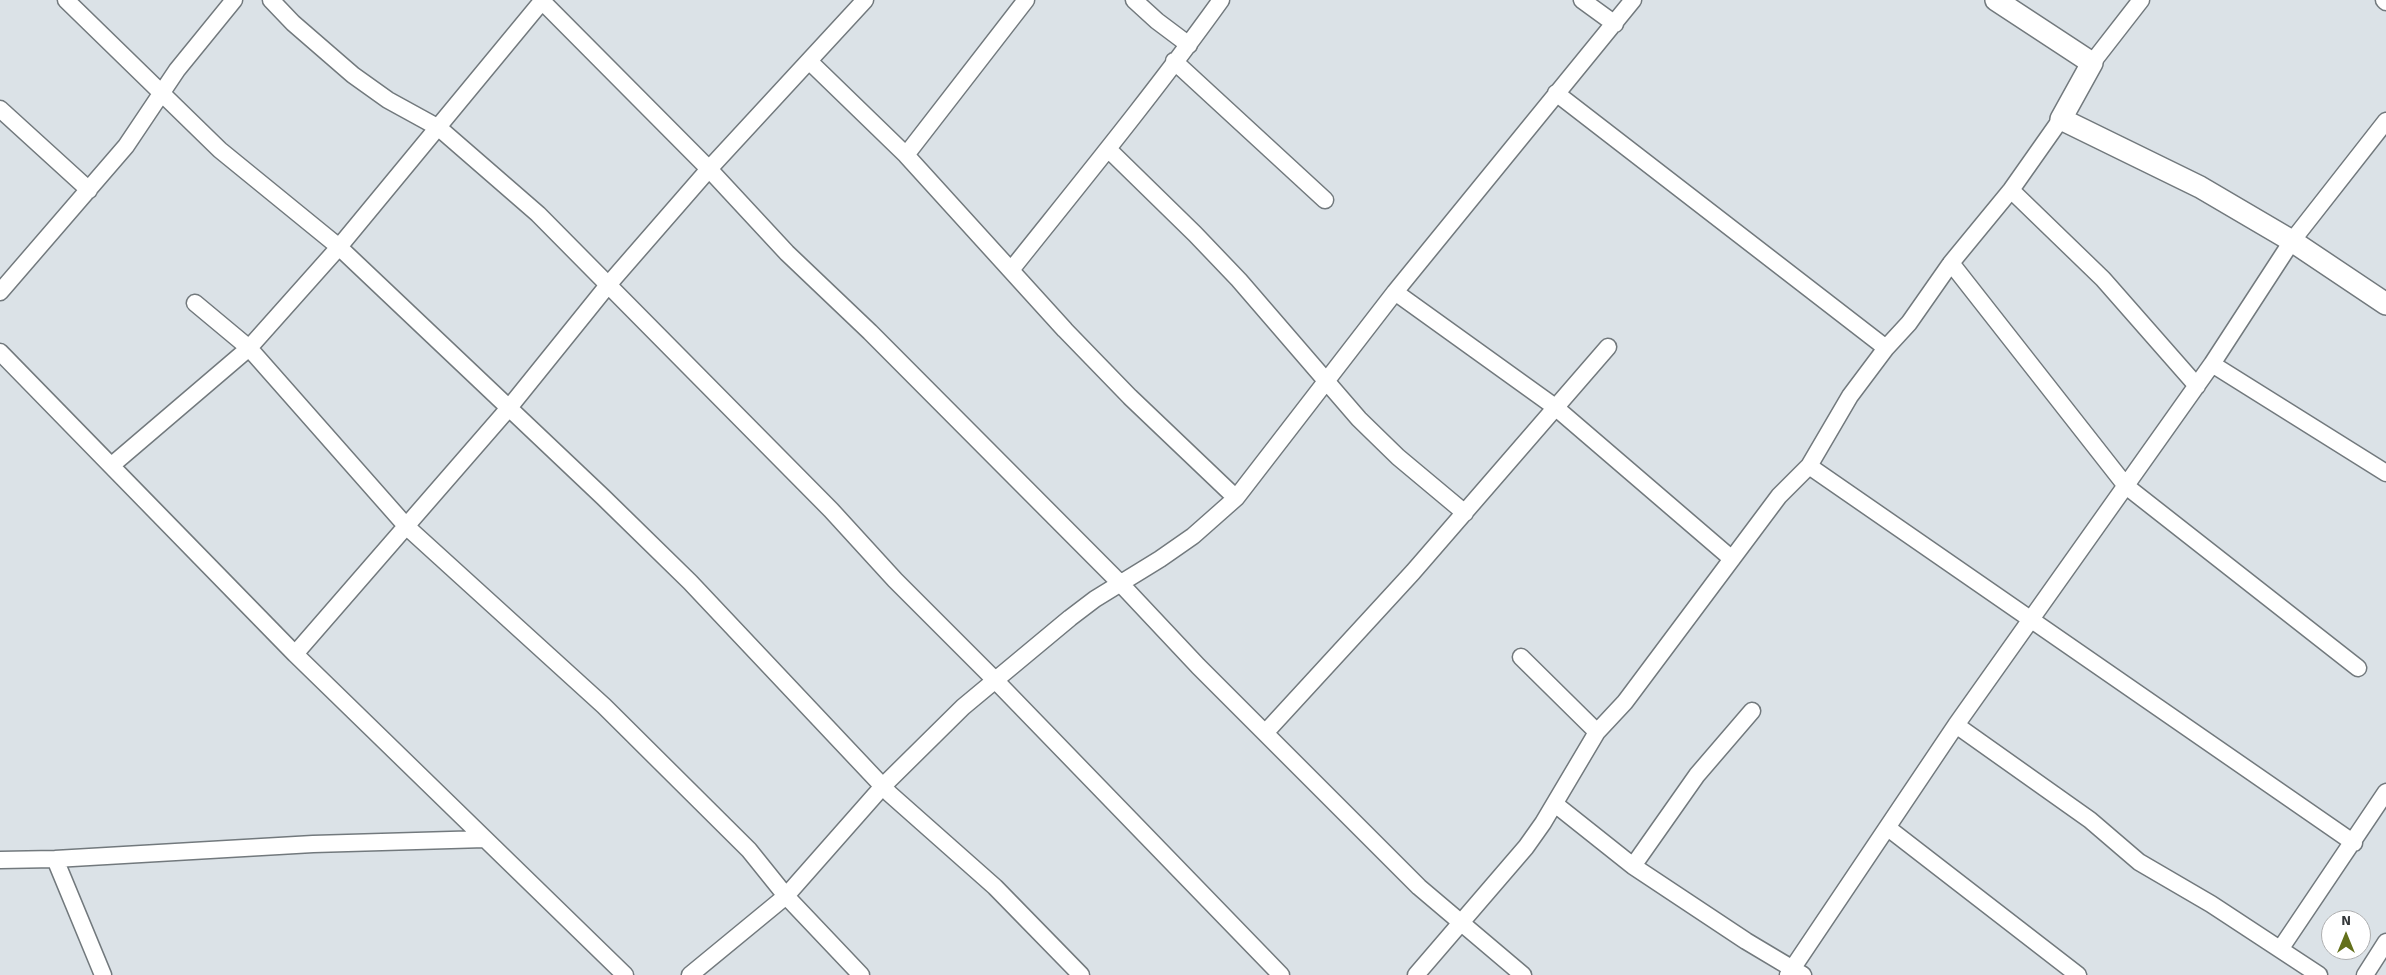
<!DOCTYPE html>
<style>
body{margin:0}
#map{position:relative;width:2386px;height:975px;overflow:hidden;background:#dbe2e7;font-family:Signika,sans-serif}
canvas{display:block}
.north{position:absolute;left:2321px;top:910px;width:50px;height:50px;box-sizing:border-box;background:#fff;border:1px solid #aeafb0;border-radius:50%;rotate:0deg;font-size:14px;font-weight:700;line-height:20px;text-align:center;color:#343739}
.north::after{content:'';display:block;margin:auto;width:18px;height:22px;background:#63701b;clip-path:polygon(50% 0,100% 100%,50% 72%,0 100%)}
</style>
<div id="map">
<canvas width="2386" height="975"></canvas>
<div class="north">N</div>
</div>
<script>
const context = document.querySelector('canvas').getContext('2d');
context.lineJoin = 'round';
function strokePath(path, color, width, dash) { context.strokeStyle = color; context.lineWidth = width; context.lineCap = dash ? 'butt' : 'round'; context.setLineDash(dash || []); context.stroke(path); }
const minor = new Path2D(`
 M66 0 220 150 339 247 603 497 690 582 890 794 995 887 1081 975
 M271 0 293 23 353 75 388 100 439 128 538 214 831 510 895 580 995 680 1281 975
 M541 0 709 169 787 253 870 332 1120 583 1198 666 1419 887 1523 975
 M1134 0 1157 21 1189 45
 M1582 0 1615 24
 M2384 0 2386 2
 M809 61 906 155 1065 330 1130 397 1236 498
 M1174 61 1325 200
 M2092 63 2141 0
 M1556 93 1886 348
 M0 109 89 190
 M1108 149 1195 234 1239 280 1359 419 1398 457 1465 513
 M906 155 1026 0
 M2011 190 2103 279 2197 386
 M1951 263 2126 486 2358 668
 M1011 270C1082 181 1155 92 1221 0
 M0 292 126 146 177 70 234 0
 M1395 292 1555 407 1732 559
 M195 303 249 348 407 527 604 706 749 850 786 896 861 975
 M0 352 295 654 625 975
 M2212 364 2386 473
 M112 465 249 348 339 247 543 0
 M1809 466 2354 843
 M295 654 508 409 608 285 709 169 865 0
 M1521 657 1597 732
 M1956 725 2090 820 2139 862 2211 904 2319 975
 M1265 733 1413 572 1608 347
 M1555 804 1633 866 1746 941 1803 975
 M1888 828 2078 975
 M55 859 103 975
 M0 860 55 859 313 844 485 839
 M1633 866 1697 775 1752 711
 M2281 948 2386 792
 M690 975 786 896 883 786 963 707 1070 618 1095 599 1160 559 1193 536 1236 498 1395 292 1633 0
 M1416 975 1526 847 1543 823 1597 732 1625 702 1779 496 1809 466 1850 396 1886 348 1909 323 1951 263 2011 190 2061 119
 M1788 975 1956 725 2212 364 2292 241 2386 121
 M2365 975 2386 942`);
const tertiary = new Path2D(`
 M1996 0 2092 63 2061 119 2200 187 2292 241 2386 304`);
strokePath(minor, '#72797d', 19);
strokePath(tertiary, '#72797d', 24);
strokePath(minor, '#fff', 16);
strokePath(tertiary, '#fff', 21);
</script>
